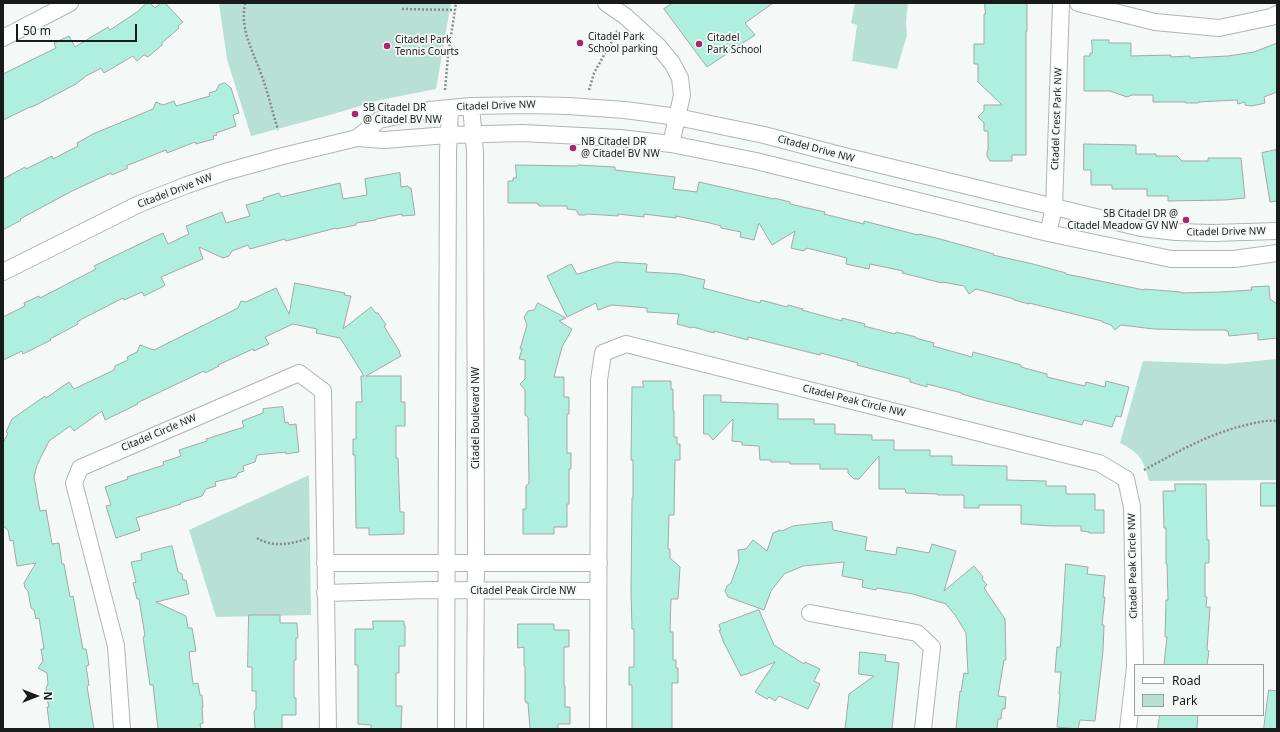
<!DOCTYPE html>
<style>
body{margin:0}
#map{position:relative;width:1280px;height:732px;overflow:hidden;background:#f4f9f7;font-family:"Noto Sans",sans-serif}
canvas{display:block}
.frame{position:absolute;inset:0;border:4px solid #191b1a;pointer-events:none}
.legend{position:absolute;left:1134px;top:664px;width:130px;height:52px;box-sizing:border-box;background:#f4f9f7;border:1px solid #9ca09f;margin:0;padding:5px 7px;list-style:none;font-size:12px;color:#191b1a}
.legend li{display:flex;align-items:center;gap:8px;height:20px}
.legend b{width:20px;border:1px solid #9ca09f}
.north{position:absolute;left:16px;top:676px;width:40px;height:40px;-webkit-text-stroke:3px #f4f9f7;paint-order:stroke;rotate:90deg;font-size:11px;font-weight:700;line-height:16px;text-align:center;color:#191b1a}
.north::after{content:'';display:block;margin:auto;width:14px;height:18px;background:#191b1a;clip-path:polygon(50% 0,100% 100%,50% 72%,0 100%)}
.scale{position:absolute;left:16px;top:24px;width:121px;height:18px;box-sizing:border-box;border:2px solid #191b1a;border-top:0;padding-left:5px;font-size:12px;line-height:14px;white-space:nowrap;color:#191b1a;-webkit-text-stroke:3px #f4f9f7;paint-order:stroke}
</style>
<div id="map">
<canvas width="1280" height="732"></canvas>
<div class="frame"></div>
<ul class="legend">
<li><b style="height:5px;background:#fff"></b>Road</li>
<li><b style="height:11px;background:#b8e0d4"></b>Park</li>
</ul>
<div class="north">N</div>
<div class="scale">50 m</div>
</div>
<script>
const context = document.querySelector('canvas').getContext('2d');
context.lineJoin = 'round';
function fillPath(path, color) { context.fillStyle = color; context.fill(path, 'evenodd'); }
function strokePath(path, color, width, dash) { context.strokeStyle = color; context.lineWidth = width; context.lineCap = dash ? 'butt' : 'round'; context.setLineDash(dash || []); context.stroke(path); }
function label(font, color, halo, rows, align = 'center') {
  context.font = font + ' "Noto Sans",sans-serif'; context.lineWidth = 3.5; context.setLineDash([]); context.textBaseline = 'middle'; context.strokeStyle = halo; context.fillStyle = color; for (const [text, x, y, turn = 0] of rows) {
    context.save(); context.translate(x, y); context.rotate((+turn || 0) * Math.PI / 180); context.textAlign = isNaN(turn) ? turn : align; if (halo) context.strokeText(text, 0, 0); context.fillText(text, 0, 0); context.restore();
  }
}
fillPath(new Path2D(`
 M219 3H451L436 89 380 100 330 115 251 136 227 59Z
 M855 3H908L906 22 907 35 897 69 852 61 857 25 851 23Z
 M1277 359V480L1149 481C1144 460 1140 453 1120 443L1143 361 1226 364Z
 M309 475 311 615 216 617 189 530Z`), '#b8e0d4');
const building = new Path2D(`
 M147 3H150L155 8 161 3H165L183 22 178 26 179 28 162 43V45L148 57 144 55 137 61 133 56 104 73 101 68 86 76 76 84 32 107H30L3 120V74L56 48 54 43 69 36 75 47 108 27 110 30 137 12Z
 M673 3H773L745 23 755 35 707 67 664 9Z
 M985 3H1027V31H1026V155H1012V161H990L987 156V152L988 150V131H984V123L978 117 984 111V105H1002L978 82V64H974V44H984V14H985Z
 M1092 40H1109V43H1131V56L1171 55V57L1190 56V58L1228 56 1254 52 1277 43V92L1264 97 1265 103 1252 106 1245 105V102L1238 104 1237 100 1198 102V103H1186V102H1153V95H1132L1127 97 1110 91H1084V56H1090V53H1092Z
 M225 83 231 88 239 113 233 115 236 126 216 133 217 135 213 136 214 139 196 144 195 142 167 153 166 150 126 166 128 168 112 175 111 173 72 191 20 219 21 220 3 230V179L25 167 26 169 52 156 53 159 78 146 77 143 93 134 153 109 156 102 163 105 174 101 176 106 210 96 209 93 216 91 219 85Z
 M1084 144 1136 145V154H1156V156H1177L1182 161H1208V158H1241L1245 198 1225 200 1168 201V196H1147V189H1112V185H1091V170H1084Z
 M1276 150 1277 158V201L1270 202 1262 153Z
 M516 165 577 166 578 165 615 167V170L675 177 673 189 697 192 699 182 774 199V198L790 202V204L825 212 824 214 864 224V221L918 235 919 234 940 239 994 254 993 255 1033 264 1066 273V274L1144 290V289L1181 292V293L1220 292 1252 290 1251 287 1269 286 1270 299 1277 304V338L1258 340V333L1229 336 1228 331H1226V330H1193L1154 329 1121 325 1115 330 1111 325 1102 322V321L1029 303V304L1014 300V299L976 289 969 294 964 286 942 282V283L902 273 903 271 870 264 869 269 846 264 847 258 807 248V249H805L804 251 791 248 795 231 772 245 759 223 754 240 740 237 741 232 721 228V226L710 223 676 216V218L644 214V217L618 214V216L587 214 585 215H579L576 210 567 209V206H539V204H537V203H508V181H513V178H516Z
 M400 173 401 187 408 186 409 188H411L415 215 402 216V214L376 219V220L356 223V225L336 229V228L286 241 285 239 250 249 248 245 232 251 229 256 223 258 199 247 203 259 161 277 165 285 164 286 144 296 142 292 124 300 123 298 82 319 77 322 78 324 50 339 51 340 23 354 22 351 3 360V317L25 306 24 303 39 296 40 298 96 269 94 266 154 237 163 233 168 244 189 234 186 226 222 212 226 223 250 216 246 205 264 200 263 198 279 193 281 197 340 183 343 199 367 195 365 179Z
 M616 262 647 264 646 272 680 274 705 280 703 288 760 303 761 300 787 307 788 305 803 309 802 310 842 321V318L865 324 864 326 895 334 896 332 916 337V338L934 343 933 346 972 357 973 352 1021 365V367L1047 374V377L1076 384 1085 386 1086 382 1105 387 1106 381 1129 387 1121 417 1116 416 1112 427 1084 420 1082 425 979 399 962 394V393L927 384V387L910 382V379L857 365 858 363 821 353 820 355 748 337V340L714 331V333L693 327 692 328 677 324 679 314 647 312V308L612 305 598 310 596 303 567 317 547 276 571 264 577 274Z
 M295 283 345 293 344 295 351 296 343 329 371 307 376 313H378L386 325 384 326 400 352H399L401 356 366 376H401V402H405V426H396V458H398L400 512H404V534L369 535V528H356L355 455H353V439H356V402H362L361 376H364L346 347 340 338 316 333 317 329 293 324 265 337 269 344 254 351 253 349 218 365 219 366 205 373 204 371 137 403 138 404 105 420 102 411 74 431 70 426 49 441 37 465 34 477 40 511 46 510 52 544 59 543 62 564H64L70 597 73 596 83 649H86L89 665 86 666 89 685 87 686 94 729H50L47 707H49L48 703 46 688 48 684 47 673 38 668 43 661 41 649H44L39 618 36 619 34 610 31 608 28 591 25 588 24 583 36 563 17 566 13 540 10 541 8 530 3 526V443L8 433 6 432 12 419 45 396 46 398 69 382 74 389 114 370 115 366 128 360 127 357 137 352 140 345 154 350 238 308 241 301 246 302 276 288 289 314Z
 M538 303 566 318 559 321 572 329 562 347 554 377H564V397H569V414H567V453H571V469H569V504H567V527H554V534H523V509H526V486L529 483 528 417 525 415V390L520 384 525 379V360L519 359 522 349H520L527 325 524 317 528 311 534 310Z
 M643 381H671V389H673V411H674V437H677V444H680V460H675L674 515H669L668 549H670V558L680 567 678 599H671L670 632H673V660H676V668H678V683H672V729H632V685H629V667H634V629H632L631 592 632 498H633V460H631L632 387H643Z
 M704 395H721V402L778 404V419H814V424H835V434L872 435V440H894V450H930V456H952V465L1007 466V480L1046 481V486H1066V494H1095V510H1104V533H1089V532L1081 531V526H1052L1021 524V505H979V508H964V496L963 495H938V494L906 493 905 489H879V456L859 479H854L848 473V469H820V464H790V462H771V460H760L759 446 742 445V442L732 441 733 419 713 440 708 434H704Z
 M283 407 285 423 288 422 289 425 296 424 299 452 286 454V452L257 455 255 462 243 466 244 471 238 473 236 477 215 482 216 486 206 489 202 496 180 503 181 504 136 518 140 530 116 538 106 506 111 505 105 487 128 479 127 477 164 465 163 462 181 456 179 450 207 441 206 439 244 427 242 421 263 413V409Z
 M1261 483H1277V506H1261Z
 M1175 484H1206L1207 540H1209V563H1205V597H1207L1206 607H1210L1207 650 1209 651 1207 665H1164L1167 637H1165L1166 600H1168L1167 564H1166V528H1164L1163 491H1175Z
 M832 522 833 530 867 537 865 550 896 555 897 547 929 553 932 544 956 551 944 591 974 566 983 577 982 579 987 585 984 588 1005 619 1006 660H1004L998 696 1006 697 1005 709H1002L1001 719H998L997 729H956L960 691 961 692 964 673 968 674 966 633 955 615 946 604 913 594 877 588 876 590 862 587 863 580 842 576 844 562 803 566 784 574 771 591 764 610 728 597 725 591 727 586 731 583 739 561 738 550 746 549 753 540 767 551 773 533 780 530 782 531 793 526Z
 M172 546 178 572 182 574 183 580H186L189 594 156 602 186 616 188 628H192L196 651 189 652 193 684 198 683 200 695H202L203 707H202L203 723 200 724 201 729H158L153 685H150L143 637 145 636 139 599H137L133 583 136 582 131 562 142 560 141 554Z
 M1066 564 1088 567 1087 574 1105 576 1103 597H1105L1102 625H1104L1103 651 1095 721 1080 720 1078 729 1057 727 1060 694H1059L1061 672H1055L1057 647H1060Z
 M759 610 774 645 804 664 805 662 820 669 814 681 820 684 808 709 779 696 775 701 769 697 767 699 755 692 775 662 745 675V674L741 676 724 643 719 630H721L719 625Z
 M249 615H280V623H297L298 638H296V660H294V698H296V715H282V729H255L254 712 256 709V691H252V667H248Z
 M373 621H404V625H405V646H399V673H396V706H402L401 729H371V725L358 724V665H355V629H373Z
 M518 624H554V630H569V647H564V686H565V707H570V724H558V729H530L528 703H526V701H525V666H524V647L518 648Z
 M860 652 886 655 885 661 899 663 892 729H845L849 694 874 676 859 674Z
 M1269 690 1277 691V729H1264Z
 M1160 715H1198L1197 729H1158Z`);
fillPath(building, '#aef0dd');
strokePath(building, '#a4a8a7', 1);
const minor = new Path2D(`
 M606 3 625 16 659 47 672 63 680 78 682 95 671 144
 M1078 3 1155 22 1219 28 1271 17 1277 14
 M3 38 70 3
 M471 106 475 152 476 548 475 729
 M357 138 379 120 429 110 471 106 528 105 568 106 625 110 677 117 764 135 844 156 1141 228 1176 232 1213 233 1277 231
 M1048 233 1054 208 1061 3
 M3 272 139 204 187 185 225 172 279 157 357 138 384 140 448 135 522 133 620 138 671 144 756 161 1048 233 1171 259H1234L1277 253
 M325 563H599
 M325 593 429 590 598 591
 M810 613 917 633 932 647 923 729
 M122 729 116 646 74 483 80 468 299 373 323 391 328 729
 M446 729 448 152 450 108
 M598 729 599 380 603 353 626 344 1099 463 1126 479 1132 507 1135 665
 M1128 729 1135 667`);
strokePath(minor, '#b0b5b3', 18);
strokePath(new Path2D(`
 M245 3C240 31 252 48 261 74 268 92 272 111 278 130
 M402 9 455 10
 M445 90 448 56 456 3
 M589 90 594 73 618 30
 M1144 470C1179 451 1210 433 1250 424 1259 422 1267 420 1277 421
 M257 538C273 548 292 544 309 538`), '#888b8a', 2.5, [2, 2]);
strokePath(minor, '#fff', 16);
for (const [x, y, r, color] of [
 [580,43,4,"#ac256a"],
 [699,44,4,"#ac256a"],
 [387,46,4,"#ac256a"],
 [355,114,4,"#ac256a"],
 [573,148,4,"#ac256a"],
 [1186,220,4,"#ac256a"]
]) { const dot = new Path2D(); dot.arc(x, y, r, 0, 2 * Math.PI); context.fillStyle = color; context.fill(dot); strokePath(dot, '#f4f9f7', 1.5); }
label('10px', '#191b1a', '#f4f9f7', [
 ["Citadel Park",588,37],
 ["School parking",588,49],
 ["Citadel",707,38],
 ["Park School",707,50],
 ["Citadel Park",395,40],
 ["Tennis Courts",395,52],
 ["SB Citadel DR",363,108],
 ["@ Citadel BV NW",363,120],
 ["NB Citadel DR",581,142],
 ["@ Citadel BV NW",581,154],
 ["SB Citadel DR @",1178,214,"right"],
 ["Citadel Meadow GV NW",1178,226,"right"]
], 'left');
label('10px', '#191b1a', '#f4f9f7', [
 ["Citadel Drive NW",496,106,-2],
 ["Citadel Crest Park NW",1057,119,-88],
 ["Citadel Drive NW",816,149,15],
 ["Citadel Drive NW",175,191,-21],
 ["Citadel Drive NW",1226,232,-1],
 ["Citadel Peak Circle NW",854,401,14],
 ["Citadel Boulevard NW",476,418,-90],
 ["Citadel Circle NW",159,433,-23],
 ["Citadel Peak Circle NW",1133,566,-91],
 ["Citadel Peak Circle NW",523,591]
]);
</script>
